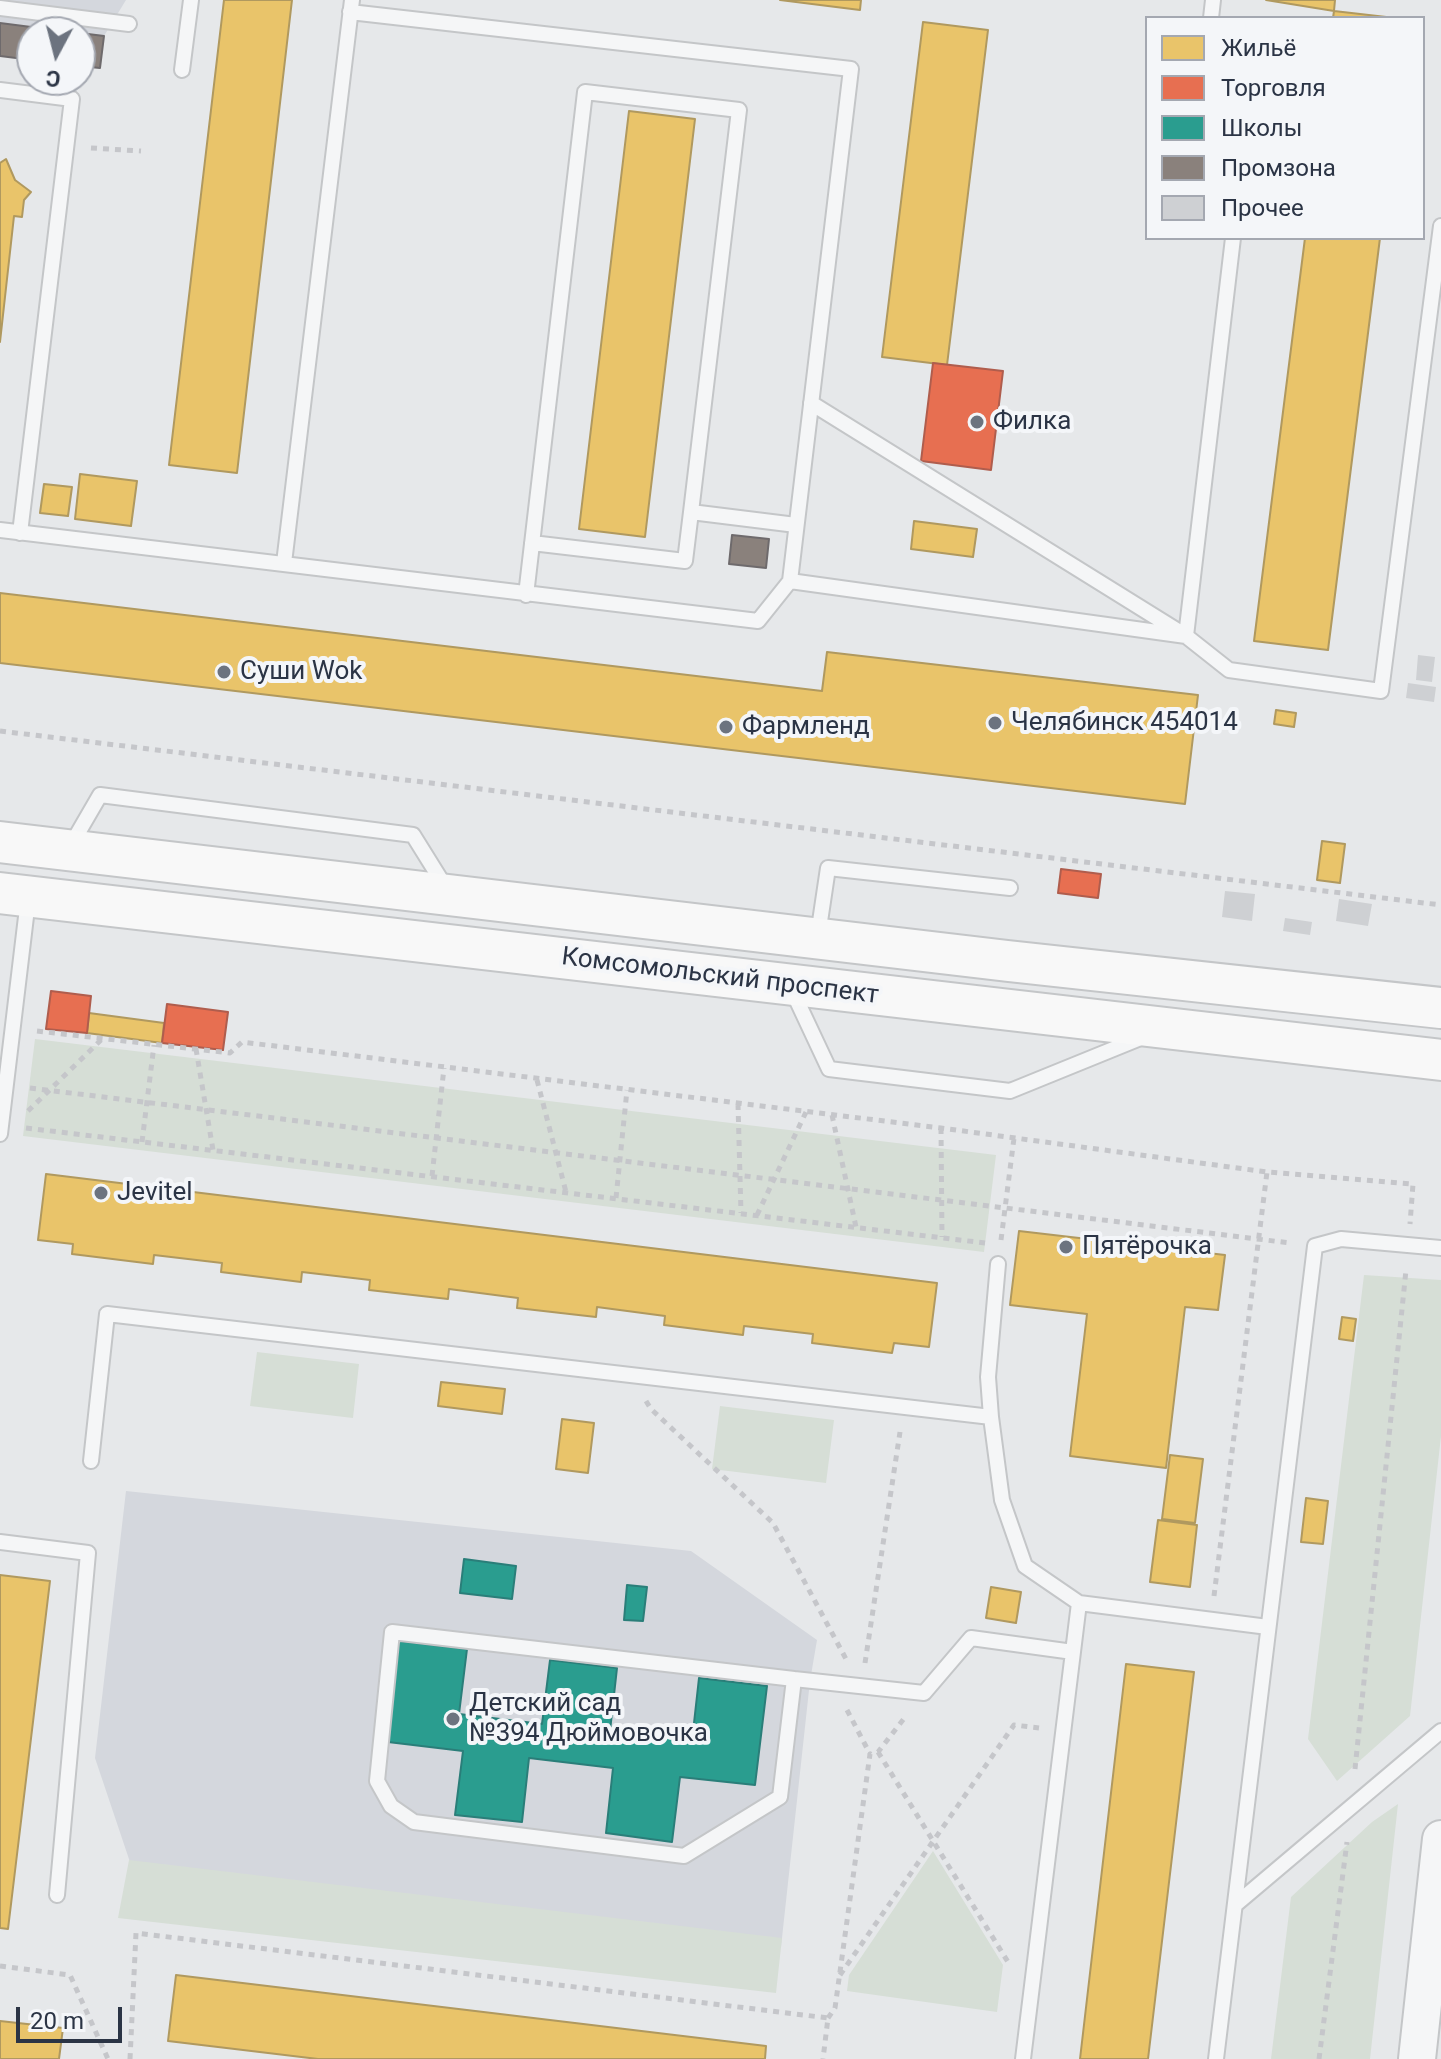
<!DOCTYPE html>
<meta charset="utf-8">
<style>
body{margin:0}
#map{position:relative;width:1441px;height:2059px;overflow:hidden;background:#e6e8ea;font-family:Roboto,sans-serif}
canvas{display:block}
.legend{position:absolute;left:1145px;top:16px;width:280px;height:224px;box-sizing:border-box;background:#f4f6f9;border:2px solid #a4a8b1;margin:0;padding:10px 14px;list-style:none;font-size:24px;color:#2b3445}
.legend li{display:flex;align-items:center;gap:16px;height:40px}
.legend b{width:40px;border:2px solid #a4a8b1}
.north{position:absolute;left:16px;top:16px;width:80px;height:80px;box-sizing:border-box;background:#f4f6f9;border:2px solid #a4a8b1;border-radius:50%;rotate:187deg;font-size:22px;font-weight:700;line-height:32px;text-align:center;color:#2b3445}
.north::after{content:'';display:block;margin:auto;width:28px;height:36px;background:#6c737f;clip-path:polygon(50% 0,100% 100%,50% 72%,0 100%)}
.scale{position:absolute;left:16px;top:2007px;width:106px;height:36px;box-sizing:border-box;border:4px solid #2b3445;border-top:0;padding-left:10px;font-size:24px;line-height:28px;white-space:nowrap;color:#2b3445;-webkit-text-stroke:6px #f4f6f9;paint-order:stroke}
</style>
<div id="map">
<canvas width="1441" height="2059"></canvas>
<ul class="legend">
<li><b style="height:22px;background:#e9c46a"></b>Жильё</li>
<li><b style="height:22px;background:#e76f51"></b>Торговля</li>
<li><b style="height:22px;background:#2a9d8f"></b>Школы</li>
<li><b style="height:22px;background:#8a817c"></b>Промзона</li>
<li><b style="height:22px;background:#ced0d3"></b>Прочее</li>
</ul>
<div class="north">С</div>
<div class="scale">20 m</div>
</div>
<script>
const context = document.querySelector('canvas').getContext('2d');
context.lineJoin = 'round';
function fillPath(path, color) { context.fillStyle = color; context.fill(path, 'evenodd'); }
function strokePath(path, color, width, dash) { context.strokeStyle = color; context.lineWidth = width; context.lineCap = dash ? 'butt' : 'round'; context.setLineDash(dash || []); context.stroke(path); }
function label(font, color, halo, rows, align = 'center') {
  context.font = font + ' Roboto,sans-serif'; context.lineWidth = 8; context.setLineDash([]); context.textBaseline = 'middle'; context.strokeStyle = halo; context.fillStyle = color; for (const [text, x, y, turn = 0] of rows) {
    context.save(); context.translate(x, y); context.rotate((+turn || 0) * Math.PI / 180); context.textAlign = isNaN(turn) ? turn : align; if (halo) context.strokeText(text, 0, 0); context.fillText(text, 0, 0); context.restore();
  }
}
fillPath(new Path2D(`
 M0 0H126L104 36 80 66V32H32L0 56Z
 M126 1491 691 1551 817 1640 810 1681 781 1947 133 1871 95 1758Z`), '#d4d7dd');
fillPath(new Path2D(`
 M35 1039 996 1155 984 1252 23 1136Z
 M1364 1275 1441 1280V1436L1410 1716 1337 1781 1308 1739Z
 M257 1352 359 1364 353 1418 250 1406Z
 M720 1406 834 1420 826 1483 712 1469Z
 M1398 1804 1370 2059H1271L1291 1897 1372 1822Z
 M933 1851 1003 1965 997 2012 847 1991 849 1975Z
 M129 1860 782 1938 776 1993 118 1918Z`), '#d6ded6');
const homes = new Path2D(`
 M224 0H292L237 473 169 465Z
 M780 0H861L860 10Z
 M1266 0H1335L1334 11Z
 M1334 11 1395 18H1333Z
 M923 22 988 30 947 365 882 357Z
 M629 111 695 119 645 537 579 529Z
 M6 159 15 180 31 192 24 200 22 217 14 216 0 342V163Z
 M1305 238H1380L1328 650 1254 641Z
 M80 474 137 481 131 526 75 519Z
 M44 484 72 487 68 516 40 513Z
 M914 521 977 529 973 557 911 549Z
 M0 593 822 691 827 652 1198 695 1185 804 0 663Z
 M1276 710 1296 713 1294 727 1274 724Z
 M1322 841 1345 844 1340 883 1317 880Z
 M89 1013 164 1023 162 1043 87 1033Z
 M46 1174 937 1283 929 1347 894 1343 892 1353 812 1343 813 1334 744 1326 743 1335 664 1325 665 1316 597 1307 596 1317 517 1308 518 1298 449 1289 448 1299 369 1290 370 1280 302 1272 301 1282 221 1272 222 1263 154 1255 153 1264 72 1254 73 1244 38 1240Z
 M1019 1231 1225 1255 1218 1310 1185 1307 1166 1468 1070 1456 1087 1314 1010 1305Z
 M1342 1317 1356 1319 1353 1341 1339 1339Z
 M441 1382 505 1389 502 1414 438 1406Z
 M562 1419 594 1423 588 1473 556 1469Z
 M1170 1455 1203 1459 1195 1523 1162 1519Z
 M1306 1498 1328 1501 1323 1544 1301 1542Z
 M1158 1520 1197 1525 1190 1587 1150 1582Z
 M0 1575 50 1581 8 1929 0 1928Z
 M991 1587 1021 1592 1016 1623 986 1618Z
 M1126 1664 1194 1672 1148 2059H1080Z
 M176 1975 766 2046 765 2059H318L168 2041Z
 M0 2021 63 2028 59 2059H0Z`);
fillPath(homes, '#e9c46a');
strokePath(homes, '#b0995f', 2);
const shops = new Path2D(`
 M933 363 1003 371 991 470 921 461Z
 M1061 869 1101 874 1098 898 1058 893Z
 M51 991 91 996 87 1033 46 1029Z
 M167 1004 228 1012 223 1050 162 1043Z`);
fillPath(shops, '#e76f51');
strokePath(shops, '#af5d4d', 2);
const schools = new Path2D(`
 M464 1559 516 1566 512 1599 460 1593Z
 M627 1585 647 1587 643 1621 624 1620Z
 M399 1641 467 1649 459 1714 542 1724 550 1660 617 1668 610 1731 692 1741 699 1678 767 1686 755 1785 680 1777 672 1842 606 1833 613 1768 529 1758 522 1822 455 1815 463 1751 388 1742Z`);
fillPath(schools, '#2a9d8f');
strokePath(schools, '#2a7e79', 2);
const industry = new Path2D(`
 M0 23 70 32H32V60L0 56Z
 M80 33 104 36 100 68 80 66Z
 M732 535 769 539 766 568 729 564Z`);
fillPath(industry, '#8a817c');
strokePath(industry, '#6e6a6c', 2);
fillPath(new Path2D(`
 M1418 655 1435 657 1432 682 1416 680Z
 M1408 683 1436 687 1434 702 1406 698Z
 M1225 891 1255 894 1252 921 1222 917Z
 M1339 899 1372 904 1368 926 1336 921Z
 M1285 918 1312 922 1310 935 1283 931Z`), '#ced0d3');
const service = new Path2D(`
 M0 8 129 24
 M350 12 851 69 790 581
 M1211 18 1213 0
 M182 70 191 0
 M0 90 72 99 20 533
 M811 403 1186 636 1229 670 1381 691 1441 226
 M0 530 758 621 790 581 1186 636 1233 238
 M532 543 685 561 691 512
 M284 563 352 0
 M526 595 585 92 739 110 691 512 796 525
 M71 845 100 795 413 835 446 888
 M818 935 828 868 1010 888
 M791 988 829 1069 1010 1091 1143 1037
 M0 1134 28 900
 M991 1417 988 1377 998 1264
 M91 1461 107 1314 991 1417 1002 1500 1025 1566 1079 1603
 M0 1542 88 1553 57 1895
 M794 1679 392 1632 377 1781 391 1806 414 1822 684 1856 780 1797 794 1679 924 1693 971 1638 1073 1652
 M1235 1905 1441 1731
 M1023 2059 1079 1603 1268 1627
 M1216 2059 1315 1246 1341 1239 1441 1248`);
const tertiary = new Path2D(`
 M1417 2059 1441 1839`);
const secondary = new Path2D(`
 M0 842 1008 961 1441 1008
 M0 893 1441 1060`);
strokePath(service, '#c4c6c8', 18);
strokePath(tertiary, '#c4c6c8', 40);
strokePath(secondary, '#c4c6c8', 44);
strokePath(new Path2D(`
 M91 148 141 151
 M0 731 1441 905
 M37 1031 230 1053 242 1042 941 1128 1267 1172 1413 1184 1410 1224
 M196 1049 213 1150
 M537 1080 566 1192
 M30 1088 1290 1243
 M738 1104 741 1213
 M28 1111 101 1040
 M832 1115 856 1227
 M26 1128 985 1243
 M941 1128 942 1237
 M142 1142 154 1045
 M432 1176 444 1068
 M616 1198 627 1090
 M757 1215 806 1112
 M1001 1240 1014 1138
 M646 1401 651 1409 773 1523 846 1659
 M1214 1596 1267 1172
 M865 1663 900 1432
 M847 1710 870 1754
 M878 1752 1008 1962
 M1355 1769 1406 1270
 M0 1966 70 1975 108 2059
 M840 1975 1014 1725 1039 1728
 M828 2018 835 2008 870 1754 878 1752 906 1716
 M130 2059 136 1933 828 2018 823 2059
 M1319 2059 1347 1842`), '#c5c6ca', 5, [6, 6]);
strokePath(service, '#f5f6f7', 14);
strokePath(tertiary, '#f5f6f7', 36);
strokePath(secondary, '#f8f8f8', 40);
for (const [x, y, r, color] of [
 [977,422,8,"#6c737f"],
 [224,672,8,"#6c737f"],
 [995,723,8,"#6c737f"],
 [726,727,8,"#6c737f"],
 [101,1193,8,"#6c737f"],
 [1066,1247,8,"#6c737f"],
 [453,1719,8,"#6c737f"]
]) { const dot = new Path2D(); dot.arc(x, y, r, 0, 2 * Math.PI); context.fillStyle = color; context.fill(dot); strokePath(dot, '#f4f6f9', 3); }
label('26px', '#2b3445', '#f4f6f9', [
 ["Филка",993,422],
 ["Суши Wok",240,672],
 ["Челябинск 454014",1011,723],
 ["Фармленд",742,727],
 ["Jevitel",117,1193],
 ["Пятёрочка",1082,1247],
 ["Детский сад",469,1704],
 ["№394 Дюймовочка",469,1734]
], 'left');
label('26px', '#2b3445', '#f4f6f9', [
 ["Комсомольский проспект",720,977,7]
]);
</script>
